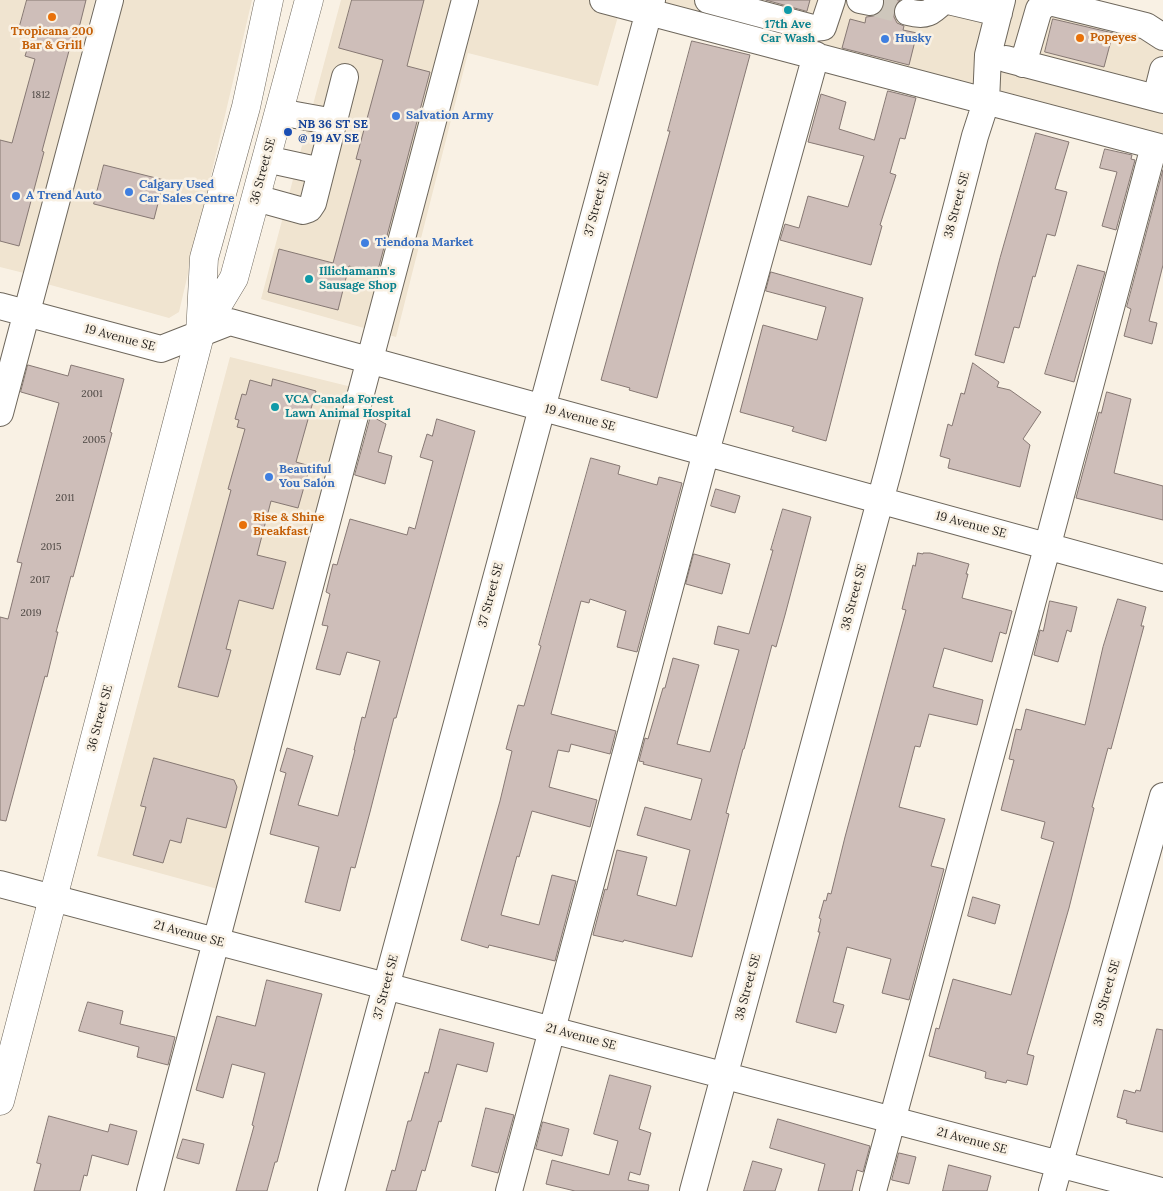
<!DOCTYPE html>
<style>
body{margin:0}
canvas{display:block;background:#f9f1e4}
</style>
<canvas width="1163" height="1191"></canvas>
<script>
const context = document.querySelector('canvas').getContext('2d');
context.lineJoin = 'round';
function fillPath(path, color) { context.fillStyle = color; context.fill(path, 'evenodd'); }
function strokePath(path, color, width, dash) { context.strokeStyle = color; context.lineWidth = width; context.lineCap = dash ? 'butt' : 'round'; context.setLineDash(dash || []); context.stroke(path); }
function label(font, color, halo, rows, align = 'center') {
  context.font = font + ' Lora,serif'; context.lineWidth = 5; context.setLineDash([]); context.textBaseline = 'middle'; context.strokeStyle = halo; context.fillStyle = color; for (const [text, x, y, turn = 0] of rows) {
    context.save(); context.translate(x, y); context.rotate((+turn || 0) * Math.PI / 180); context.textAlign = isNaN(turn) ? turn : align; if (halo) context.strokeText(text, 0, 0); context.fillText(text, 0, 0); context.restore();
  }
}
fillPath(new Path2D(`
 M0 0H95L24 273 0 267Z
 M123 0H252L179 312 169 318 47 284Z
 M341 0H1069L1163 23V144L621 6 598 86 468 53 396 337 261 299Z
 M230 357 356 388 225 891 97 856Z`), '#f0e4d0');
const building = new Path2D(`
 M27 0H86L74 48 70 47 42 151 44 152 19 246 0 241V140L12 143 35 59 25 56 31 37 18 33Z
 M352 0H424L407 66 430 72 377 274 349 266 338 310 268 292 279 249 333 263 361 160 356 159 383 60 339 48Z
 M766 0H810L807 11Z
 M884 0H900L894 8V17L897 23 904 26 903 30 917 33 909 65 842 48 850 19 865 23 866 17 874 16 882 12 885 5Z
 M1053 19 1113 33 1104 67 1045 52Z
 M692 41 750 55 657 398 629 390 630 388 601 380 670 131H668Z
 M888 91 916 98 905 139 900 138 890 173 896 175 880 225 882 226 871 265 780 240 785 224 799 228 808 196 848 207 864 156 808 142 821 94 846 102 839 129 874 140Z
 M1036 133 1069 142 1055 189 1067 192 1055 236 1047 234 1035 277 1033 276 1019 328 1014 327 1004 363 975 355 1000 258Z
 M1105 149 1132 155 1131 159 1135 160 1116 230 1102 226 1117 172 1100 168Z
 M104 165 164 180 154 219 94 204Z
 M1163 170V265L1149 321 1157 323 1152 344 1124 336 1131 309 1127 307Z
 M1078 265 1105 272 1074 382 1045 374Z
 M771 272 863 298 826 441 792 431 794 427 740 412 763 325 817 340 826 307 766 291Z
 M973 363 999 382 997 387 1010 390 1041 412 1023 439 1030 445 1020 487 948 468 950 459 940 456 948 424 952 426 961 393 964 394Z
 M28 365 68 376 71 365 124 379 110 432 112 433 73 577 71 576 56 632H58L47 677 45 676 6 821 0 820V617L8 619 22 563 17 562 59 403 21 392Z
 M273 379 316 391 296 462 310 466 298 508 271 501 257 555 286 562 273 609 239 600 226 649 231 650 218 697 178 687 231 490 228 489 245 429 237 427 239 420 235 419 242 394 246 395 250 380 271 386Z
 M1107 392 1131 399 1114 473 1163 486V520L1076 498 1099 412 1101 413Z
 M371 416 386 424 378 452 392 456 385 484 355 475Z
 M437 419 475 431 396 718H394L370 812 355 868 351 867 340 911 305 902 319 847 270 834 286 773 280 771 287 748 313 756 298 805 338 816 355 750H354L362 717 365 718 380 661 347 652 340 675 316 669 328 626 322 625 330 594 326 592 333 564 337 565 350 519 407 535 409 527 415 529 433 461 420 457 427 434 432 436Z
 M591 458 620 466 618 474 657 485 659 477 682 483 637 652 617 647 626 611 590 599 589 603 581 601 551 714 616 731 610 754 571 744 569 752 558 750 549 787 597 800 590 827 532 811 519 857 517 856 501 915 539 925 552 875 576 881 555 961 489 945 488 948 461 940 500 801 512 751 506 749 518 705 524 706 541 646 539 645Z
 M716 489 740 496 735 513 711 506Z
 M783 509 811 517 785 615 776 647 772 645 744 749H743L726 813 729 814 692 957 624 940 623 942 593 935 605 889 607 890 617 850 647 857 637 895 676 906 690 850 637 835 645 807 691 820 702 779 643 764 644 762 639 761 645 738 648 739 663 688H665L673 658 699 665 677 744 710 752 739 650 714 644 718 626 749 634 773 550H771Z
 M918 553 923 554V553H930L969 564 966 574H968L962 598 1012 611 1006 634 1000 632 992 662 944 648 933 687 983 700 977 725 929 714 920 747 915 746 899 807 945 819 931 866 944 869 909 1000 882 993 891 959 847 947 833 1002 844 1005 836 1033 796 1022 820 932H818L821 919 819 918 824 900 826 901 828 893 831 894 845 837 906 610 902 609 913 565 915 566Z
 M694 554 730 564 722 594 686 584Z
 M1118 599 1146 607 1141 626H1144L1111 749 1108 748 1092 807 1094 808 1069 908 1027 1054 1034 1056 1027 1085 1007 1080 1006 1083 985 1078 986 1072 980 1070 929 1056 936 1028 939 1029 953 979 1011 995 1054 842 1041 838 1045 822 1001 810 1014 760 1009 759 1016 729 1021 730 1026 709 1085 725 1103 647Z
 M1050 601 1077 607 1071 632 1067 630 1058 662 1034 655 1040 630 1043 631Z
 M154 758 234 780 237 787 226 828 187 818 181 843 170 840 163 863 133 855 146 807 141 806Z
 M973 897 1000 905 995 924 968 916Z
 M267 980 322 994 277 1162H275L267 1191H236L254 1126 252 1125 265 1073 232 1064 223 1098 196 1090 217 1016 255 1026Z
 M88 1002 123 1011 120 1024 175 1037 168 1065 137 1057 139 1047 79 1031Z
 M440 1029 494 1043 487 1072 457 1064 441 1122 439 1121 425 1171 422 1170 416 1191H386L392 1170 395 1171 408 1121H411L425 1072 428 1073Z
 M1157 1029 1163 1030V1132L1126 1123 1127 1120 1117 1117 1124 1090 1135 1093 1136 1090 1140 1091Z
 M610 1075 651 1086 639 1129 651 1133 640 1175 630 1172 628 1180 649 1185 648 1191H575L546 1184 552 1160 609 1175 618 1141 594 1134Z
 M486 1108 514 1115 498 1173 472 1166Z
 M49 1116 108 1132 110 1124 137 1131 128 1165 92 1155 87 1176 84 1175 80 1191H34L41 1164 37 1163Z
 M778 1119 870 1146 863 1172 857 1170 852 1191H818L825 1164 770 1148Z
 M543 1122 569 1129 562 1156 536 1149Z
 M183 1139 204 1144 199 1164 177 1158Z
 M899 1153 916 1157 909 1184 892 1180Z
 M753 1161 782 1169 775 1191H744Z
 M949 1165 991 1176 987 1191H943Z`);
fillPath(building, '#cebeb9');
strokePath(building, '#867873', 1);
strokePath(new Path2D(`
 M870 2 908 12`), '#cec7bc', 26, [26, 13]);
const minor = new Path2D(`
 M603 0 1163 148
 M708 0 813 28 823 27 832 0
 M860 0 870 2
 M944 0 999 13
 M908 12C926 17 931 13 944 0
 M1006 59 1163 100
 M1023 64 1039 9 1049 2 1146 26 1163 37
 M1156 98 1163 70
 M279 112 334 122
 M266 159 321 171
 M256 198 303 211 309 209 313 203 345 77
 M0 306 161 349 230 322 1163 578
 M0 413 110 0
 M0 884 1161 1191
 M150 1191 465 0
 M331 1191 652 0
 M509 1191 706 452 816 55
 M693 1191 889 468 975 136 986 102 988 55 1002 0
 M873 1191 1044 559 1154 146
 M1052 1191 1163 796`);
const major = new Path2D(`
 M202 331 234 278 309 0
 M0 1101 200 335 204 258 246 107 269 0`);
strokePath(minor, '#6e675c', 28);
strokePath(major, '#6e675c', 29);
strokePath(minor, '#fff', 26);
strokePath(major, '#fff', 28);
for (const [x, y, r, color] of [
 [788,10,5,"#0f9aa8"],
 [52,17,5,"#e8710a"],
 [1080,38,5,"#e8710a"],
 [885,39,5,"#3f7fe0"],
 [396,116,5,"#3f7fe0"],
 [288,132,5,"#1a4fb4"],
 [129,192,5,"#3f7fe0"],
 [16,196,5,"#3f7fe0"],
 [365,243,5,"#3f7fe0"],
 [309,279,5,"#0f9aa8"],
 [275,407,5,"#0f9aa8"],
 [269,477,5,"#3f7fe0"],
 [243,525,5,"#e8710a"]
]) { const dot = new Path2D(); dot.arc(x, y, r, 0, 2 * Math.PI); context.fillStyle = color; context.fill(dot); strokePath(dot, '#f9f1e4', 2); }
label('10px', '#4c4642', null, [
 ["1812",41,95],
 ["2001",92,394],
 ["2005",94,440],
 ["2011",65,498],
 ["2015",51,547],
 ["2017",40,580],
 ["2019",31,613]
]);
label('bold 12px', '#0d838f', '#f9f1e4', [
 ["17th Ave",788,25,"center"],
 ["Car Wash",788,39,"center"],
 ["Illichamann's",319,272],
 ["Sausage Shop",319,286],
 ["VCA Canada Forest",285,400],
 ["Lawn Animal Hospital",285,414]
], 'left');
label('bold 12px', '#c56008', '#f9f1e4', [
 ["Tropicana 200",52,32,"center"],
 ["Bar & Grill",52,46,"center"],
 ["Popeyes",1090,38],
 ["Rise & Shine",253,518],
 ["Breakfast",253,532]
], 'left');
label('bold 12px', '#366cbe', '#f9f1e4', [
 ["Husky",895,39],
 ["Salvation Army",406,116],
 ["Calgary Used",139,185],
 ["Car Sales Centre",139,199],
 ["A Trend Auto",26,196],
 ["Tiendona Market",375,243],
 ["Beautiful",279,470],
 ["You Salon",279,484]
], 'left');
label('bold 12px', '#164399', '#f9f1e4', [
 ["NB 36 ST SE",298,125],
 ["@ 19 AV SE",298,139]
], 'left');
label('12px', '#211e1a', '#f9f1e4', [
 ["36 Street SE",263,171,-75],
 ["37 Street SE",597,204,-75],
 ["38 Street SE",957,205,-75],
 ["19 Avenue SE",120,338,15],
 ["19 Avenue SE",580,418,15],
 ["19 Avenue SE",971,525,15],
 ["37 Street SE",491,595,-75],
 ["38 Street SE",854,597,-75],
 ["36 Street SE",100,718,-75],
 ["21 Avenue SE",189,934,15],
 ["37 Street SE",386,987,-75],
 ["38 Street SE",748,987,-75],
 ["39 Street SE",1107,993,-74],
 ["21 Avenue SE",581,1037,15],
 ["21 Avenue SE",972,1141,15]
]);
</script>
